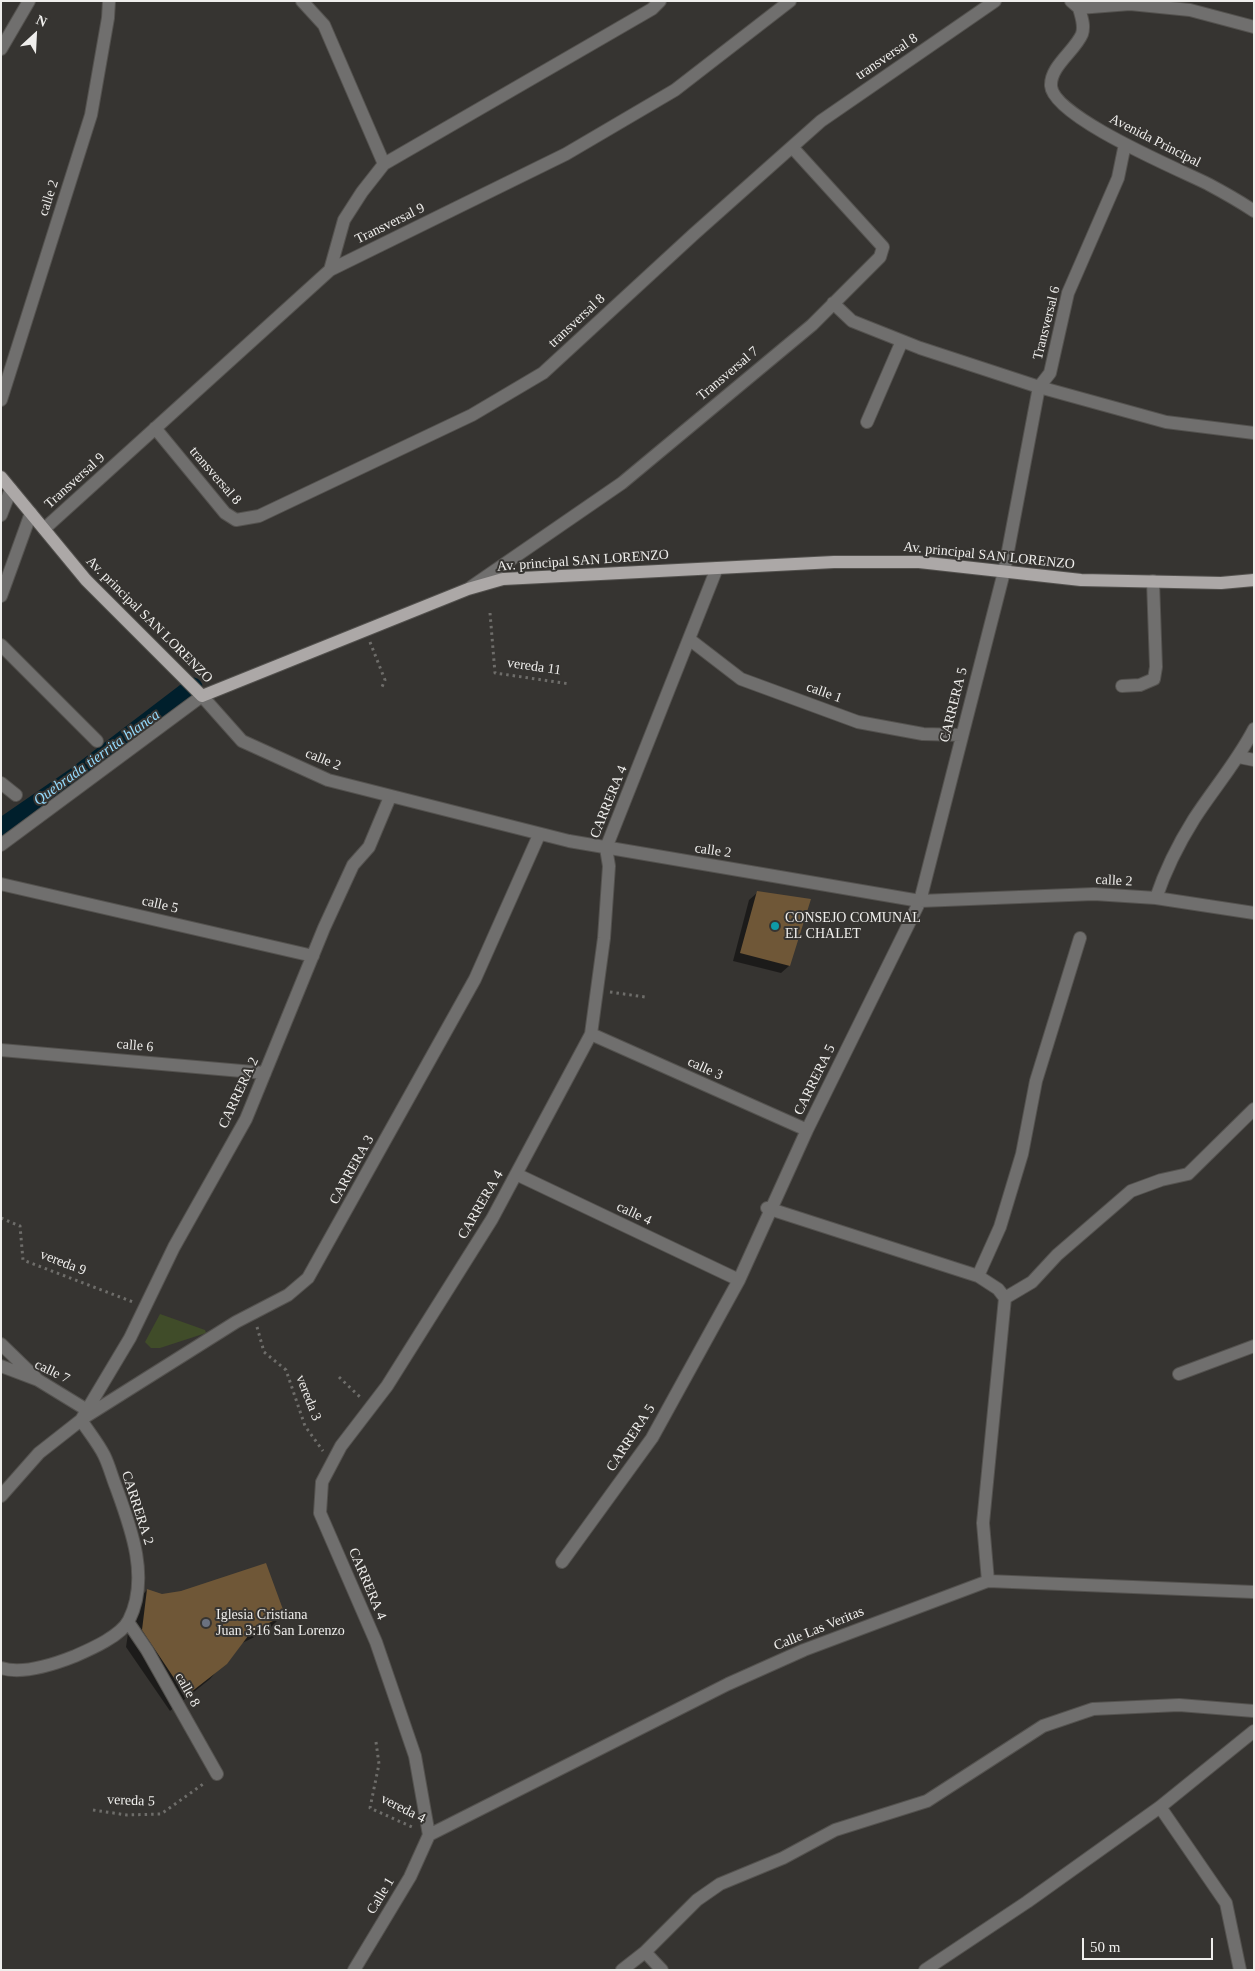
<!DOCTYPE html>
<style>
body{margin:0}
#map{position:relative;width:1255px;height:1971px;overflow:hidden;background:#363431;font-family:Georgia,serif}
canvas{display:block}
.frame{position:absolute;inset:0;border:2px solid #efeeec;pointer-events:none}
.north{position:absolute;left:10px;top:10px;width:50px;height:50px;-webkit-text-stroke:4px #363431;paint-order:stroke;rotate:25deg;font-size:14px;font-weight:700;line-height:20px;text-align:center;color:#efeeec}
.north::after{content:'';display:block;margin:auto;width:18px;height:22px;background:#efeeec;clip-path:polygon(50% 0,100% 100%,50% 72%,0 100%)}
.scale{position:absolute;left:1082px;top:1938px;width:131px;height:22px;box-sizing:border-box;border:2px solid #efeeec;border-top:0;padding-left:6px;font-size:15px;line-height:18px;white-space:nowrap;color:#efeeec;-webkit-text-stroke:4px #363431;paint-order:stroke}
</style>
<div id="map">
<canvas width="1255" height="1971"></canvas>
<div class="frame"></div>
<div class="north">N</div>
<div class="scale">50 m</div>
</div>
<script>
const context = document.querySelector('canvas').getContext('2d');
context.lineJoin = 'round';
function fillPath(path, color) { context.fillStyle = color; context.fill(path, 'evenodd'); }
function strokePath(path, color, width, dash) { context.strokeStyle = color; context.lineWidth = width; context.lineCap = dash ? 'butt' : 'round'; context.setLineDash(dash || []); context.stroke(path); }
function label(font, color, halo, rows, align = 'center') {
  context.font = font + ' Georgia,serif'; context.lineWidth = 4; context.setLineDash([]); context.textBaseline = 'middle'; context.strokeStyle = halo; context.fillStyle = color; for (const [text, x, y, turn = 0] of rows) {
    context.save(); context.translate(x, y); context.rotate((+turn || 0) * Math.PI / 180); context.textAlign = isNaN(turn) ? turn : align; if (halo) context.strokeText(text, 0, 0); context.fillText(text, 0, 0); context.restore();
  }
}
fillPath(new Path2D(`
 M160 1314 205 1330 206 1333 160 1348H151L145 1342Z`), '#404c29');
fillPath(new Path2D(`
 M757 893 809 900 789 966 781 973 733 961 749 900Z
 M147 1590 162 1596 283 1615 267 1631 240 1644 210 1679 170 1711 126 1647 132 1606Z`), '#0007');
strokePath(new Path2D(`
 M1 828 75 777 193 687`), '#001f2c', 19);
fillPath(new Path2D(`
 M757 891 811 899 790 966 740 953Z
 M266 1563 285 1615 251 1632 227 1664 186 1696 142 1630 147 1589 162 1594 181 1591Z`), '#6f5737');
const minor = new Path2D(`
 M302 1 324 25 384 164 362 192 344 220 330 270
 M1071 1 1079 8 1130 4 1190 10 1254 27
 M1079 8C1081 16 1085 25 1082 34 1075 51 1050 66 1051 86 1053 117 1180 170 1208 184 1223 192 1239 201 1254 211
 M1 49 29 1
 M384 164 652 9 660 1
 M833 303 852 321 920 348 1039 387 1166 422 1254 433
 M1 400 91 115 108 18 109 1
 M867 422 902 341
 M155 428 225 513 236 520 259 516 472 415 543 373 694 234 821 121 995 1
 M1 515 11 489
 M44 529 330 270 566 154 675 90 790 1
 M471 587 622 483 812 325 880 257 883 247 792 147
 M1 596 31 513
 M689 639 741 679 858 722 923 734 962 735
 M1 645 97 741
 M1122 686 1140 685 1154 679 1156 667 1153 581
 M1239 757 1254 760
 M1 783 16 795
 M1 845 202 696 242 741 328 780 569 841 920 901 1094 894 1156 898 1254 913
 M1 884 313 956
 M1156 898C1165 871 1179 843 1194 819 1214 788 1237 762 1254 729
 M591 1034 807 1130
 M1 1050 265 1073
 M516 1174 739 1280
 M767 1208 978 1276 998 1289 1005 1298 983 1523 988 1581
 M978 1276 1000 1227 1022 1154 1036 1081 1080 938
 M1005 1298 1032 1282 1057 1255 1131 1191 1161 1180 1188 1174 1254 1109
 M1 1344 36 1378
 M1 1366 38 1380 87 1410
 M1179 1374 1254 1346
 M85 1417 236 1322 288 1295 308 1278 475 979 539 835
 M1 1496 39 1453 81 1420 130 1338 174 1247 246 1119 324 928 353 865 369 847 390 797
 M562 1562 652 1438 739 1280 807 1130 920 901 1004 572 1039 387 1050 373 1068 293 1118 178 1125 144
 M128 1622 147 1650 217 1774
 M1 1668C23 1675 55 1664 75 1656 91 1649 121 1636 129 1620 150 1578 131 1528 116 1487 112 1477 109 1465 104 1455 98 1443 88 1431 81 1420
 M1160 1807 1226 1903 1240 1970
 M429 1835 415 1756 376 1642 320 1513 322 1482 341 1446 387 1386 492 1219 591 1034 604 938 609 866 606 848 717 568
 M429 1835 728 1684 804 1650 988 1581 1254 1592
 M645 1952 662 1970
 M354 1970 410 1877 429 1835
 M622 1970 645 1952 697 1900 720 1884 783 1858 835 1830 927 1801 1043 1726 1093 1709 1179 1705 1254 1711
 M925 1970 1027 1902 1160 1807 1254 1731`);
const major = new Path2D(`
 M1 477 86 580 202 696 468 589 503 579 834 562H919L1081 580 1221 583 1254 580`);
strokePath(minor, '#54524f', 14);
strokePath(major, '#54524f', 14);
strokePath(new Path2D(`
 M490 613 495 673 570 684
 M370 642 385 680 381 689
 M610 992 645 997
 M1 1218 20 1226 23 1260 133 1302
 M257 1327 264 1352 286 1370 305 1426 323 1451
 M339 1377 361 1398
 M376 1742 379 1764 370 1808 412 1827
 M93 1810 127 1815 161 1814 206 1782`), '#6e6d6a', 3, [2.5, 4]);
strokePath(minor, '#706f6e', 12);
strokePath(major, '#aca8a7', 12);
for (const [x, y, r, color] of [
 [775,926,5,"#0f9aa8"],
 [206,1623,5,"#6b7280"]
]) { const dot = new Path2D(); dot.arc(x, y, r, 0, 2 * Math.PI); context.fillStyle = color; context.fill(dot); strokePath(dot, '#363431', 2); }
label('14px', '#efeeec', '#363431', [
 ["transversal 8",887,57,-34],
 ["Avenida Principal",1155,141,27],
 ["calle 2",49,198,-72],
 ["Transversal 9",390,224,-26],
 ["transversal 8",577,321,-43],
 ["Transversal 6",1047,323,-76],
 ["Transversal 7",728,374,-40],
 ["transversal 8",215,476,49],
 ["Transversal 9",75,481,-42],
 ["Av. principal SAN LORENZO",989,556,6],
 ["Av. principal SAN LORENZO",583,561,-4],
 ["Av. principal SAN LORENZO",149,620,45],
 ["vereda 11",534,667,8],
 ["calle 1",824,693,20],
 ["CARRERA 5",954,705,-76],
 ["calle 2",323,760,22],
 ["CARRERA 4",609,802,-68],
 ["calle 2",713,851,8],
 ["calle 2",1114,881,3],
 ["calle 5",160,905,13],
 ["calle 6",135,1046,5],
 ["calle 3",705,1069,24],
 ["CARRERA 5",815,1080,-64],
 ["CARRERA 2",239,1093,-65],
 ["CARRERA 3",352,1170,-61],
 ["CARRERA 4",481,1205,-60],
 ["calle 4",634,1214,25],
 ["vereda 9",63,1263,21],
 ["calle 7",52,1372,26],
 ["vereda 3",308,1398,69],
 ["CARRERA 5",631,1438,-57],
 ["CARRERA 2",137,1508,72],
 ["CARRERA 4",367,1584,67],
 ["Calle Las Veritas",819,1629,-22],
 ["calle 8",187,1690,61],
 ["vereda 5",131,1801,2],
 ["vereda 4",403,1809,27],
 ["Calle 1",381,1896,-59]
]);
label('14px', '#efeeec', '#363431', [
 ["CONSEJO COMUNAL",785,918],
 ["EL CHALET",785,934],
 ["Iglesia Cristiana",216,1615],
 ["Juan 3:16 San Lorenzo",216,1631]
], 'left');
label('italic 15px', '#94dbfe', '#363431', [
 ["Quebrada tierrita blanca",97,758,-36]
]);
</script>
